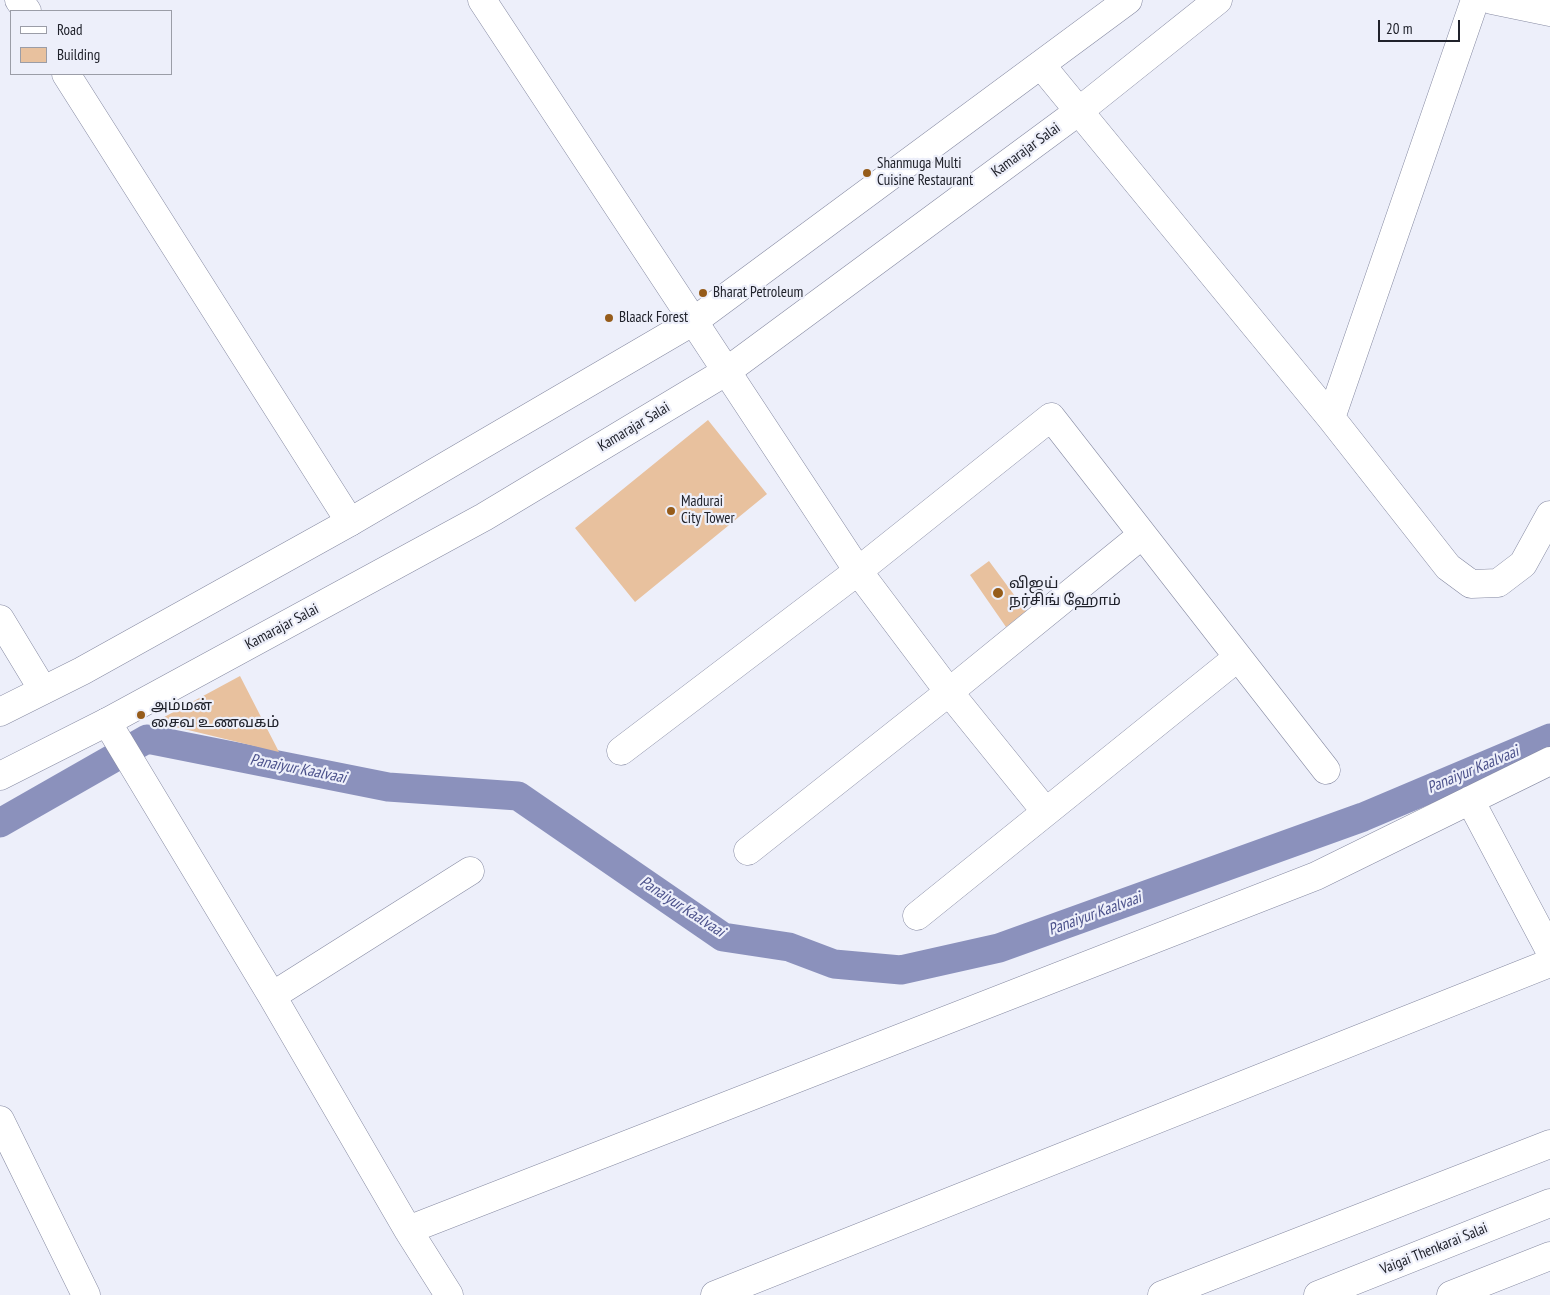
<!DOCTYPE html>
<meta charset="utf-8">
<style>
body{margin:0}
#map{position:relative;width:1550px;height:1295px;overflow:hidden;background:#edeffa;font-family:"PT Sans Narrow",sans-serif}
canvas{display:block}
.legend{position:absolute;left:10px;top:10px;width:162px;height:65px;box-sizing:border-box;background:#edeffa;border:1px solid #9b9da7;margin:0;padding:6px 9px;list-style:none;font-size:15px;color:#20222b}
.legend li{display:flex;align-items:center;gap:10px;height:25px}
.legend b{width:25px;border:1px solid #9b9da7}
.scale{position:absolute;left:1378px;top:20px;width:82px;height:22px;box-sizing:border-box;border:2px solid #20222b;border-top:0;padding-left:6px;font-size:15px;line-height:18px;white-space:nowrap;color:#20222b;-webkit-text-stroke:4px #edeffa;paint-order:stroke}
</style>
<div id="map">
<canvas width="1550" height="1295"></canvas>
<ul class="legend">
<li><b style="height:6px;background:#fff"></b>Road</li>
<li><b style="height:14px;background:#e8c19e"></b>Building</li>
</ul>
<div class="scale">20 m</div>
</div>
<script>
const context = document.querySelector('canvas').getContext('2d');
context.lineJoin = 'round';
function strokePath(path, color, width, dash) { context.strokeStyle = color; context.lineWidth = width; context.lineCap = dash ? 'butt' : 'round'; context.setLineDash(dash || []); context.stroke(path); }
function fillPath(path, color) { context.fillStyle = color; context.fill(path, 'evenodd'); }
function label(font, color, halo, rows, align = 'center') {
  context.font = font + ' "PT Sans Narrow","Noto Sans Tamil",sans-serif'; context.lineWidth = 4.5; context.setLineDash([]); context.textBaseline = 'middle'; context.strokeStyle = halo; context.fillStyle = color; for (const [text, x, y, turn = 0] of rows) {
    context.save(); context.translate(x, y); context.rotate((+turn || 0) * Math.PI / 180); context.textAlign = isNaN(turn) ? turn : align; if (halo) context.strokeText(text, 0, 0); context.fillText(text, 0, 0); context.restore();
  }
}
strokePath(new Path2D(`
 M0 823 147 739 388 787 518 796 723 937 789 947 834 964 901 970 999 948 1363 817 1550 738`), '#8b91bc', 29);
fillPath(new Path2D(`
 M708 420 767 494 635 602 575 528Z
 M989 561 1026 611 1006 627 970 575Z
 M240 676 279 752 155 722Z`), '#e8c19e');
const minor = new Path2D(`
 M19 0 27 11
 M482 0 858 571 949 692 1046 812
 M1041 65 1331 418 1448 567 1471 584 1498 583 1523 564 1550 515
 M66 74 350 522
 M1331 418 1475 0
 M0 619 43 690
 M107 722 272 996 408 1230 449 1295
 M621 751 858 571 1051 417 1326 770
 M1470 800 1550 951
 M748 851 949 692 1142 535
 M917 916 1237 658
 M272 996 470 871
 M0 1120 86 1295
 M408 1230 1316 876 1550 761
 M715 1295 1550 963
 M1162 1295 1550 1144`);
const secondary = new Path2D(`
 M1492 0 1550 12`);
const primary = new Path2D(`
 M1318 1295 1550 1203
 M1451 1295 1550 1256`);
const trunk = new Path2D(`
 M0 712 82 671 350 522 694 321 1128 0
 M0 776 107 722 484 517 727 371 1079 111 1218 0`);
strokePath(minor, '#868aa2', 29);
strokePath(secondary, '#868aa2', 29);
strokePath(primary, '#868aa2', 29);
strokePath(trunk, '#868aa2', 29);
strokePath(minor, '#fff', 28);
strokePath(secondary, '#fff', 28);
strokePath(primary, '#fff', 28);
strokePath(trunk, '#fff', 28);
for (const [x, y, r, color] of [
 [867,173,5,"#965c1a"],
 [703,293,5,"#965c1a"],
 [609,318,5,"#965c1a"],
 [671,511,5,"#965c1a"],
 [998,593,6,"#965c1a"],
 [141,715,5,"#965c1a"]
]) { const dot = new Path2D(); dot.arc(x, y, r, 0, 2 * Math.PI); context.fillStyle = color; context.fill(dot); strokePath(dot, '#edeffa', 2); }
label('15px', '#20222b', '#edeffa', [
 ["Kamarajar Salai",1026,150,-36],
 ["Kamarajar Salai",634,427,-31],
 ["Kamarajar Salai",282,627,-28],
 ["Vaigai Thenkarai Salai",1434,1249,-22]
]);
label('15px', '#20222b', '#edeffa', [
 ["Shanmuga Multi",877,164],
 ["Cuisine Restaurant",877,181],
 ["Bharat Petroleum",713,293],
 ["Blaack Forest",619,318],
 ["Madurai",681,502],
 ["City Tower",681,519],
 ["விஜய்",1009,584],
 ["நர்சிங் ஹோம்",1009,601],
 ["அம்மன்",151,706],
 ["சைவ உணவகம்",151,723]
], 'left');
label('italic 16px', '#4b518b', '#edeffa', [
 ["Panaiyur Kaalvaai",298,769,11],
 ["Panaiyur Kaalvaai",1473,770,-23],
 ["Panaiyur Kaalvaai",682,907,33],
 ["Panaiyur Kaalvaai",1095,914,-20]
]);
</script>
